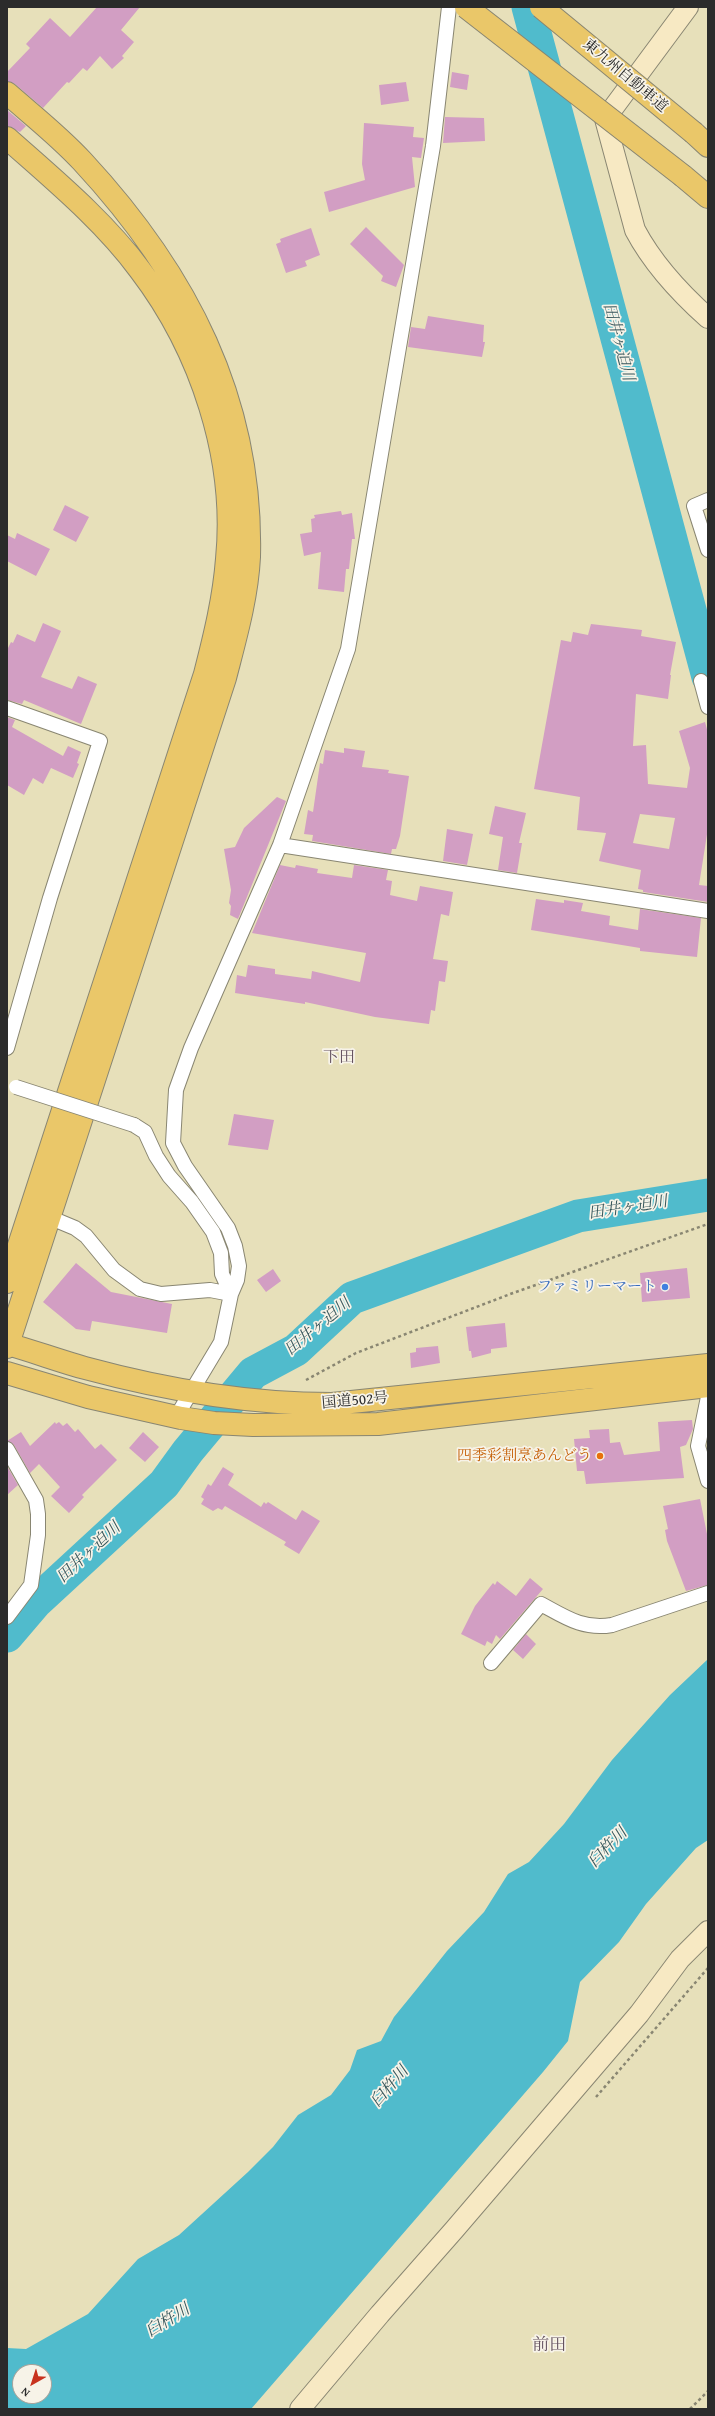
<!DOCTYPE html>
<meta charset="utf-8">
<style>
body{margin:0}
#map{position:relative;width:715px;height:2416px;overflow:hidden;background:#e7e0ba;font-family:"Gentium Book Plus",serif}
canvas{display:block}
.frame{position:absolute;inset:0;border:8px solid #2b2b2b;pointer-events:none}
.north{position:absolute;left:12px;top:2364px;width:40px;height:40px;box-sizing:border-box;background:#f7f3e8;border:1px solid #a5a39c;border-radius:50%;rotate:219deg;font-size:11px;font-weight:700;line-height:16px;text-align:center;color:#2b2b2b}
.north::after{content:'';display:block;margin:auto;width:14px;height:18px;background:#c8321e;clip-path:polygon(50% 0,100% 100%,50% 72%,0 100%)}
</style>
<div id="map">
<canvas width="715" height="2416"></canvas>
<div class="frame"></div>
<div class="north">N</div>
</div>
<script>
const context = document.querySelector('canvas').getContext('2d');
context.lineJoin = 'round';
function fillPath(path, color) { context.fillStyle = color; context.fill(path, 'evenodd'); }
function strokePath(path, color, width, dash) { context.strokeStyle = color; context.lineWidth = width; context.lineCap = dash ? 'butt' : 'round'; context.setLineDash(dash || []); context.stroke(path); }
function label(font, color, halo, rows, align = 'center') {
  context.font = font + ' "Gentium Book Plus","Noto Serif JP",serif'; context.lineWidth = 3.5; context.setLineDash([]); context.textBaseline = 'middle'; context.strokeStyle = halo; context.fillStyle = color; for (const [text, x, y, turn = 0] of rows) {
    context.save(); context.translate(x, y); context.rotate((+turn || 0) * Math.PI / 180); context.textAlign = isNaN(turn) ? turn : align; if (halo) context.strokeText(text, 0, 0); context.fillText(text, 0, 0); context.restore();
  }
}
fillPath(new Path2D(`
 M708 1659V1840L696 1848 646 1904 619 1942 580 1982 568 2041 543 2072 251 2409H7V2348L26 2349 88 2314 138 2259 179 2235 248 2172 273 2147 298 2115 331 2095 350 2070 357 2050 381 2041 394 2017 416 1990 447 1951 484 1912 508 1874 529 1862 564 1824 612 1760 670 1695ZM20 2372H44V2396H20Z`), '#50bbcc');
strokePath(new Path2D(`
 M528 7 708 677
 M7 1636 36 1602 164 1484 188 1451 253 1373 296 1350 352 1298 578 1216 708 1195`), '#50bbcc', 33);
fillPath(new Path2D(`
 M97 7H140L121 30 134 42 122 56 124 58 112 69 100 56 87 71 83 68 69 83 67 82 43 108 15 84 7 81V72L30 48 26 44 50 18 70 37Z
 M452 72 469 75 467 90 450 87Z
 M406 82 409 101 381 105 379 85Z
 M7 110 26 126 20 132 7 126Z
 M445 117 484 118 485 141 443 143Z
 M364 123 414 127 413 137 424 138 421 158 412 157 415 187 329 212 324 192 365 180 362 164Z
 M366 227 404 265 396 287 381 281 383 276 350 244Z
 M311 228 320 255 305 261 307 266 286 273 276 244 281 242 280 239Z
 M428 316 484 325 483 342H485L482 357 408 347 411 327 425 329Z
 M65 505 89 517 76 542 53 530Z
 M341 511 342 515 352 513 355 539H352L349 569H346L344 592 318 589 321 552 304 556 300 534 312 532 311 519 315 518 314 515Z
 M17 533 50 549 36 576 7 561V535L15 539Z
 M43 623 61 631 41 677 72 689 78 676 97 684 81 724 24 700 22 704 7 700V650L11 642 13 643 17 634 35 642Z
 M591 624 642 630 641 636 676 642 670 675H671L668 699 636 694 633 746 646 745 648 784 687 788 690 768 679 731 705 722 708 733V828L699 885 708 886V902L643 892V890L638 889 641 870 599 861 606 833 577 830 580 797 534 789 561 640 571 642 573 632 588 635ZM640 814 675 818 669 849 633 843Z
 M7 717 15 720 12 727 63 756 68 746 81 752 77 763 79 764 73 778 51 768 43 784 33 778 24 795 7 785Z
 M344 748 365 751 362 767 389 770 388 773 409 776 400 836 396 849H392L391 854 312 841 313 835 304 834 308 810 313 812 320 763 323 764 325 750 344 753Z
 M277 797 286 801 238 919 230 915 231 906 229 903 231 890 224 849 235 847 244 828Z
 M495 806 526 813 519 843H522L517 873 498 870 503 837 489 834Z
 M447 829 473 834 467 865 443 861Z
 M280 865 295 868 296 865 318 869 317 873 352 878 354 865 388 870 386 880 392 881 390 895 417 901 420 886 453 892 449 916 441 914 433 959 448 961 445 982 439 981 435 1011 431 1010 429 1024 375 1017 305 1002V1004L235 993 237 975 246 977 248 965 275 969V974L311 979 312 971 360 982 366 953 252 933Z
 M536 899 564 903V900L583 903 581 911 610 916 609 925 638 930 640 909 701 918 697 957 640 951V948L531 930Z
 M234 1114 274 1120 268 1150 228 1145Z
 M76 1263 111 1292 172 1304 167 1333 92 1321 90 1331 76 1329 43 1302Z
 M687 1268 690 1298 642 1302 640 1273Z
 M273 1269 281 1281 266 1292 257 1280Z
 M505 1323 507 1347 491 1349V1353L472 1358 471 1351H469L466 1327Z
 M438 1346 440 1363 411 1368 410 1353 416 1352V1348Z
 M692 1420 693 1429 686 1445 680 1447 684 1478 586 1484 584 1471H577L574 1439 590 1438 589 1430 609 1429 610 1443 620 1442 624 1455 660 1451 658 1422Z
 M55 1422 56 1424 59 1422 63 1426 67 1423 75 1432 78 1429 95 1449 101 1444 117 1460 82 1495 84 1497 69 1513 51 1496 60 1487 39 1464 30 1473 14 1445 7 1441 21 1432 30 1446Z
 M143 1432 159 1447 145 1462 129 1448Z
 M7 1466 18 1485 7 1495Z
 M223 1467 234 1474 228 1485 261 1507 264 1502 266 1504 268 1502 296 1520 302 1510 320 1521 299 1554 284 1545 286 1542 225 1506 222 1510 218 1508 213 1511 201 1504 204 1499 201 1497 208 1484 211 1486Z
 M700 1499 708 1539V1585L686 1591 667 1541 665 1530 668 1529 663 1506Z
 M530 1578 543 1589 500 1639 496 1635 492 1644 487 1641 485 1646 461 1634 475 1606 493 1583 495 1585 497 1581 516 1596Z
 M526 1634 536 1644 523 1659 513 1650Z`), '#d29ec3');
const street = new Path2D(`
 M708 500 694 506 708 550
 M701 681 708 707
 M7 708 100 741 50 898 7 1048
 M280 845 708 911
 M134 1125 145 1132 156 1156 169 1176 192 1202 213 1232 221 1253 222 1274 231 1294
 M51 1218 75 1228 86 1236 114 1270 140 1289 161 1294 210 1290 231 1294
 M708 1397 698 1446 708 1481
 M176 1417 221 1342 231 1294 237 1280 239 1266 235 1246 228 1228 185 1166 173 1143 176 1090 191 1048 280 845 348 649 433 146 449 7
 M7 1449 36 1500 38 1514V1535L31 1585 7 1617
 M491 1663 541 1604C565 1617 583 1630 612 1625L708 1593`);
const secondary = new Path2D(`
 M688 7 605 119 635 230C653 264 680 293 708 318
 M300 2409 380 2314 454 2230 639 2014 680 1959 708 1931`);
const highway = new Path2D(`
 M7 93C32 115 59 136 82 161 186 273 253 400 249 557 247 598 235 639 225 678L7 1347
 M694 133 708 146
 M7 138C53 179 103 220 140 270 201 350 237 458 227 559 224 598 215 635 205 674L7 1282
 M683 176 708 197
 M7 1344C33 1351 59 1361 85 1368 166 1390 249 1404 332 1404L708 1365
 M7 1373 88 1397 181 1418 214 1423 253 1425 378 1424 708 1386`);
strokePath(street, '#898672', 16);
strokePath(secondary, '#898672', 22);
strokePath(highway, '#898672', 24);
strokePath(new Path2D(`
 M306 1380 356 1353 513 1293 708 1224
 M596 2097 708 1968
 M690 2409 708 2391`), '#898672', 2.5, [3, 3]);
strokePath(street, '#fff', 14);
strokePath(secondary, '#f7e9c3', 20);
strokePath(highway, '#eac769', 22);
const streetBridge = new Path2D(`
 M16 1087 134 1125`);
const highwayBridge = new Path2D(`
 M466 7 683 176
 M541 7 694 133`);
strokePath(streetBridge, '#898672', 16, []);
strokePath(highwayBridge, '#898672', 24, []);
strokePath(streetBridge, '#fff', 14);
strokePath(highwayBridge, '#eac769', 22);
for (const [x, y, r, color] of [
 [665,1287,4,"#3f7fe0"],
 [600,1456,4,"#e8710a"]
]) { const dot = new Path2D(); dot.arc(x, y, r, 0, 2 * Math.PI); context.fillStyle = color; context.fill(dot); strokePath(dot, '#f7f3e8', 1.5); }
label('15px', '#2b2b2b', '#f7f3e8', [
 ["東九州自動車道",625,76,40],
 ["国道502号",355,1401,-5]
]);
label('15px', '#366cbe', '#f7f3e8', [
 ["ファミリーマート",657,1287]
], 'right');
label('15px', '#c56008', '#f7f3e8', [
 ["四季彩割烹あんどう",592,1456]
], 'right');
label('italic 16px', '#36565b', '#f7f3e8', [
 ["田井ヶ迫川",618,342,75],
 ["田井ヶ迫川",628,1208,-9],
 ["田井ヶ迫川",318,1327,-40],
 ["田井ヶ迫川",89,1553,-43],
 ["臼杵川",608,1848,-46],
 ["臼杵川",390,2087,-49],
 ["臼杵川",168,2321,-32]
]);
label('16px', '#655360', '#f7f3e8', [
 ["下田",339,1058]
]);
label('17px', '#655360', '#f7f3e8', [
 ["前田",549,2346]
]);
</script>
